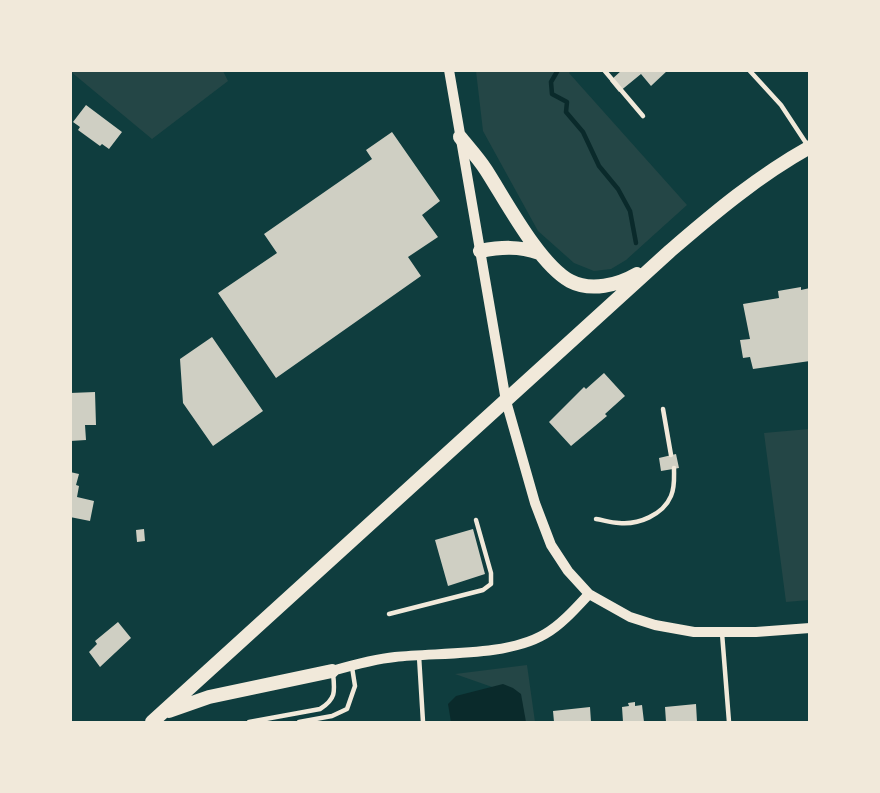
<!DOCTYPE html>
<style>
body{margin:0}
#map{position:relative;width:880px;height:793px;overflow:hidden;background:#0f3d3e;font-family:"IBM Plex Sans",sans-serif}
canvas{display:block}
.frame{position:absolute;inset:0;border:72px solid #f1e9da;pointer-events:none}
</style>
<div id="map">
<canvas width="880" height="793"></canvas>
<div class="frame"></div>
</div>
<script>
const context = document.querySelector('canvas').getContext('2d');
context.lineJoin = 'round';
function fillPath(path, color) { context.fillStyle = color; context.fill(path, 'evenodd'); }
function strokePath(path, color, width, dash) { context.strokeStyle = color; context.lineWidth = width; context.lineCap = dash ? 'butt' : 'round'; context.setLineDash(dash || []); context.stroke(path); }
fillPath(new Path2D(`
 M70 71H223L228 81 152 139Z
 M476 71H571L569 73 687 205 626 260 611 269 594 271 574 263 538 231 483 131Z
 M809 429V600L786 602 764 433Z
 M527 665 535 722H519L515 695 455 674Z`), '#244646');
fillPath(new Path2D(`
 M503 684 513 688 521 694 526 722H451L448 704 456 696Z`), '#0a2a2b');
strokePath(new Path2D(`
 M558 70 551 82 552 94 567 102 566 112 583 132 599 166 618 189 630 211 636 243`), '#0a2a2b', 4.5);
fillPath(new Path2D(`
 M622 70H668L651 86 641 74 619 92 610 81Z
 M86 105 122 132 109 149 102 144 100 146 78 130 80 127 73 122Z
 M392 132 440 201 422 215 438 237 408 257 421 276 276 378 218 293 277 253 264 234 372 159 366 150Z
 M801 287V290L810 288V361L753 369 750 357 743 358 740 340 750 339 743 304 779 298 778 291Z
 M212 337 263 411 213 446 183 403 180 359Z
 M604 373 625 396 605 414 607 416 571 446 549 422 584 387 586 389Z
 M95 392 96 425H85L86 440 70 441V393Z
 M676 454 679 468 661 471 659 458Z
 M70 472 79 474 76 485 79 486 77 497 94 501 90 521 70 517Z
 M144 529 145 541 137 542 136 530Z
 M473 529 485 574 448 586 435 540Z
 M118 622 131 638 100 667 89 652 97 644 95 641Z
 M635 702V706L642 705 644 722H623L622 707 629 706 628 703Z
 M696 704 697 722H666L665 707Z
 M590 707 591 722H554L553 711Z`), '#cfcfc3');
strokePath(new Path2D(`
 M604 70 643 116
 M749 70 781 105 808 146
 M663 409 671 455
 M596 519C603 520 611 523 619 523 638 525 663 515 671 496 675 487 674 478 674 468
 M389 614 483 590 491 584V573L476 520
 M722 633 729 722
 M419 656 423 722
 M249 722 320 709C336 699 335 692 333 673
 M299 722 332 716 347 709 355 686 352 667`), '#f1e9da', 4.5);
strokePath(new Path2D(`
 M449 70 506 401 535 503 551 545 568 571 589 594 630 617 655 625 694 632H756L810 628
 M332 671C353 665 374 659 395 657 440 652 506 657 545 634 561 625 576 608 589 594`), '#f1e9da', 10);
strokePath(new Path2D(`
 M460 137C469 148 479 159 486 170 506 201 539 264 570 281 591 292 618 285 637 274
 M480 251C501 247 519 246 539 253
 M169 711 209 697 332 671
 M152 722 670 251C714 213 758 176 810 147`), '#f1e9da', 14);
</script>
